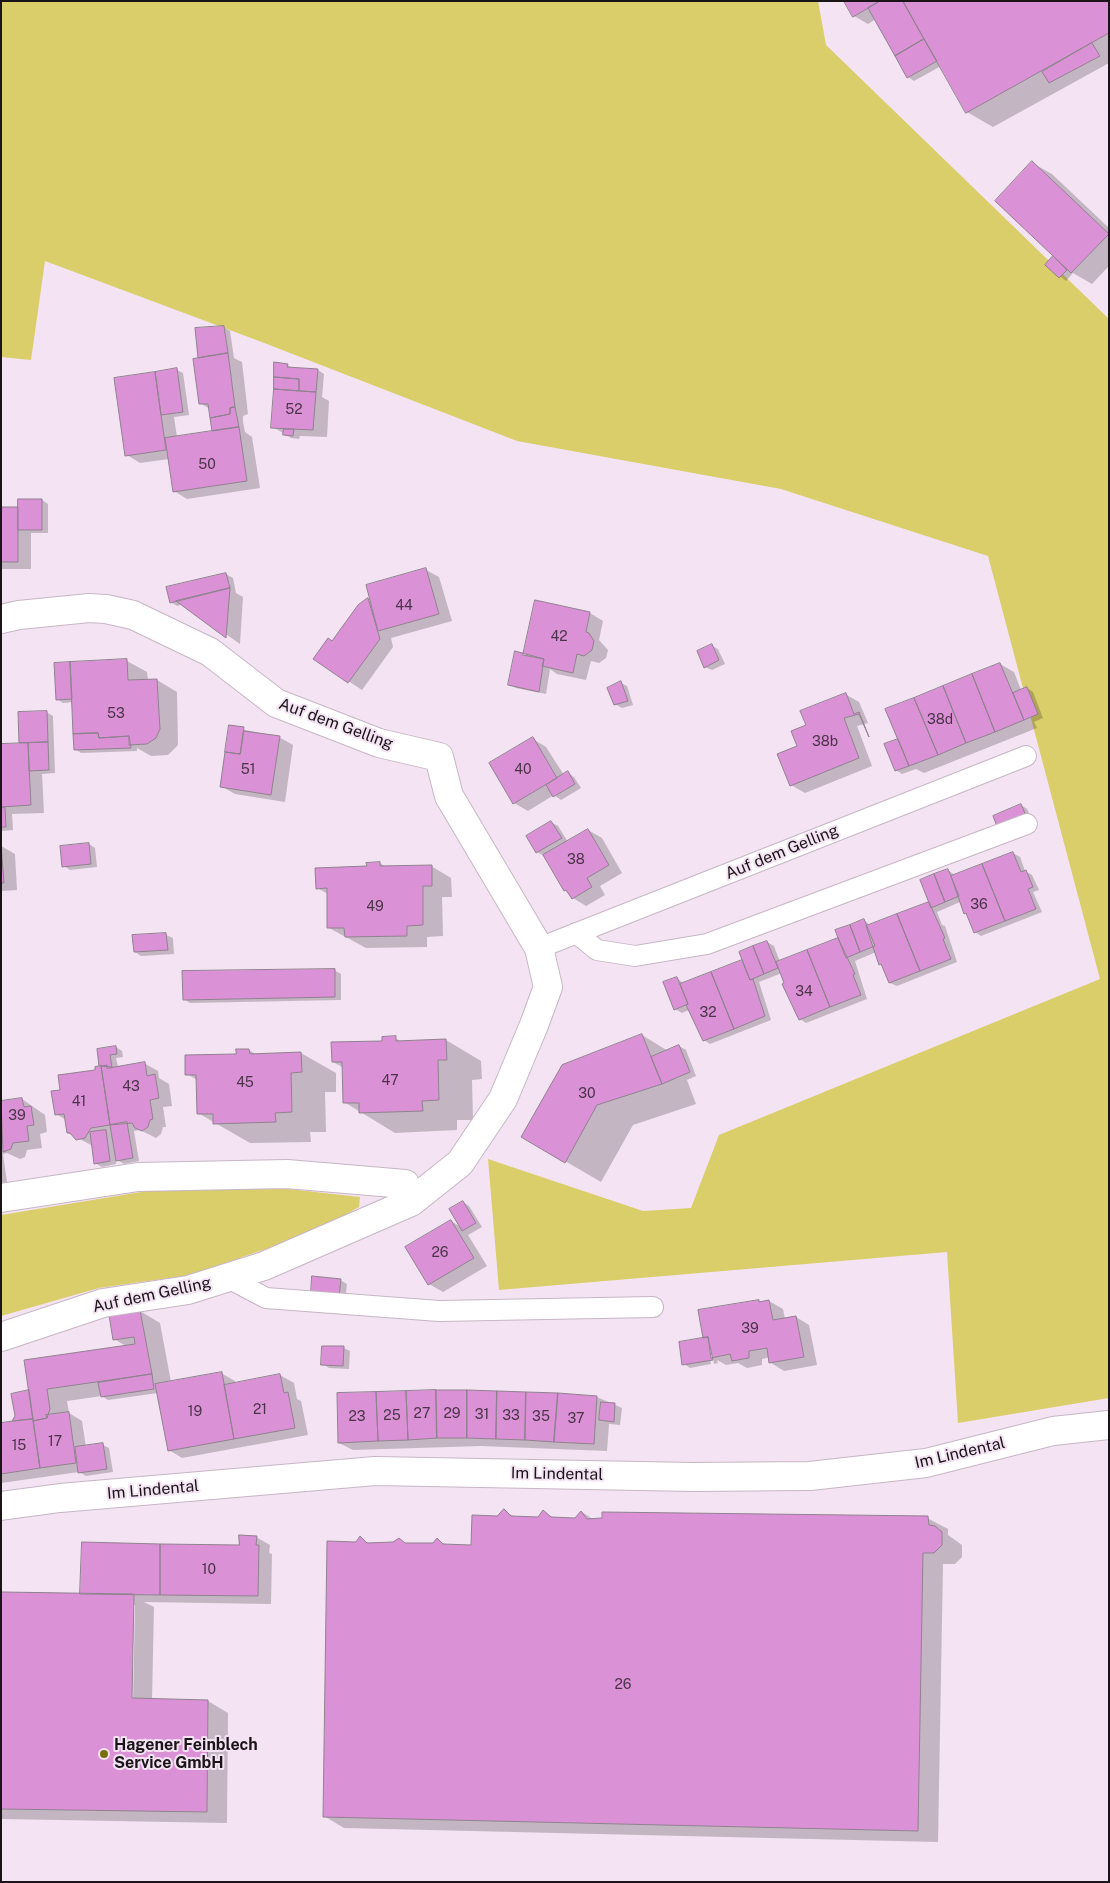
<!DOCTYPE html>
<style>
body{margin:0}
#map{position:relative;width:1110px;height:1883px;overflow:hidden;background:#f4e3f3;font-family:"Public Sans",sans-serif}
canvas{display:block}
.frame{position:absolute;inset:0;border:2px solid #1a1419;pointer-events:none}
</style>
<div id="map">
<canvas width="1110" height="1883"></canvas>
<div class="frame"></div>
</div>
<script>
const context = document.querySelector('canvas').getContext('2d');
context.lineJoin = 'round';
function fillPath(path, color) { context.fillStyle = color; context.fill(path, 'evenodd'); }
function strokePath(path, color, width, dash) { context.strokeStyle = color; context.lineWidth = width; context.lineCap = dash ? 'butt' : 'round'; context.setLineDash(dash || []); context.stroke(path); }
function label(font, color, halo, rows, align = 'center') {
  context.font = font + ' "Public Sans",sans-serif'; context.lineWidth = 4; context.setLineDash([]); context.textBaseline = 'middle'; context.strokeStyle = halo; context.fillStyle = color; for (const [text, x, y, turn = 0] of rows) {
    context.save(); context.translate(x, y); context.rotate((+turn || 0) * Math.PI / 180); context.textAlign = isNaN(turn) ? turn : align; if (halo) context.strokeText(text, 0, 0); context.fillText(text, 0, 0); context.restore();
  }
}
fillPath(new Path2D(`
 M1 1H818L826 45 1109 319V1398L958 1423 947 1252 499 1290 488 1159 643 1211 691 1208 719 1135 1100 979 988 556 781 489 517 441 259 341 45 261 31 360 1 357Z
 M208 1185 261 1186 360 1197 359 1207 315 1232 190 1275 99 1288 1 1316V1215L147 1191Z`), '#dace6a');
fillPath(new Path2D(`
 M846 1H1109V63L993 127 967 112 941 66 914 81 908 77 876 19 868 24 854 16Z
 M1032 163 1052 174 1109 228V266L1092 284 1073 273 1066 281 1047 265 1055 256Z
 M223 327 230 331 234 358 242 362 248 414 243 416V422L245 432 252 437 260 488 187 499 174 491 169 459 140 463 127 455 177 370 183 373 189 415 174 417 177 437 213 432 210 409 200 403 202 359 199 357Z
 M287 365 293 368 318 370 324 374 322 397 329 401 327 437 300 436 299 439 291 438 273 427Z
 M42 500 48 504V533H31V569H1V508H19Z
 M426 570 439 577 452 621 391 638 393 647 362 690 315 659 333 642 359 606Z
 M226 574 233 578 236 593 243 597 240 644 183 604 177 606 171 602Z
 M590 613 603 621 599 640 608 650 606 658 599 663 591 661 586 680 557 674 550 669 546 694 516 688 509 684 524 655Z
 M712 646 718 649 725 664 712 670 705 667Z
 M127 661 147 672 148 680H157L177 692 178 745 168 755 151 756 137 748V751L81 753 75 749 73 702 63 703 57 699Z
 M1000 664 1014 672 1021 690 1027 688 1033 692 1043 718 1034 722 1037 728 924 773 916 769 902 774 896 770 897 740Z
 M621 683 627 686 633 705 622 708 615 704Z
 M845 694 859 702 868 723 857 726 872 766 805 793 791 785 798 747 807 726Z
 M46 712 53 716 55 773 42 774 44 813 12 814 13 830 1 831V745L24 744 20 742Z
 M231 727 279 737 293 745 285 802 235 794 221 786Z
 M533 739 546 747 564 775 568 773 574 777 581 788 561 800 554 795 528 811 514 803Z
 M1021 805 1027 809 1033 821 1006 832Z
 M551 822 558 826 568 842 588 830 602 838 622 873 600 886 605 895 586 906 573 898 565 890 544 856 537 852 528 837Z
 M89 844 95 848 97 867 70 870 64 866Z
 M1 846 15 854 17 890 1 891Z
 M1013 853 1020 857 1025 871 1032 875 1039 890 1033 892 1042 912 981 936 975 932 960 902 937 912 942 925 945 926 957 962 897 986 890 983 876 952 855 961 867 999 806 1023 800 1019 782 973 759 982 771 1020 710 1044 704 1040 689 1010 682 1013 675 1009 677 978 684 984 744 960 767 942 774 946 780 962 840 938 864 920 871 926 930 903 948 870 956 876Z
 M380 863 386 867 431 866 451 878 452 897H442L443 936 427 937V947L366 948 329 928 328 894 317 888Z
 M166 935 173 938 174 954 141 956 135 952Z
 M334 970 341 974V1000L190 1003 184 999Z
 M642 1035 668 1051 679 1046 686 1050 696 1076 687 1080 696 1104 633 1125 601 1182 522 1136Z
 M395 1038 402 1042 446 1040 481 1061 482 1079 472 1080 473 1120H457V1130L395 1133 344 1102V1068L333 1062Z
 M116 1047 122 1051 123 1057 116 1058 118 1067 144 1063 158 1071 159 1078 169 1084 172 1106 163 1107 166 1127H163L161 1134 156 1138 140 1130 134 1131 139 1161 124 1164 116 1159V1164L102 1167 95 1163 93 1146 68 1133 66 1120 56 1114 61 1091 100 1067 98 1050Z
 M249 1050 257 1055 301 1053 336 1073V1092H325L326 1132H310L311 1142 250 1143 198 1113 197 1080 187 1074Z
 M22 1099 45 1115 47 1132 40 1134 42 1148 27 1150 25 1157 20 1159 7 1153 3 1154 7 1182 1 1183V1102Z
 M463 1202 469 1206 482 1227 468 1235 487 1266 443 1292 429 1284 407 1248 451 1221 462 1228Z
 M340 1280 347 1284 345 1300 318 1298Z
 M758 1301 762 1303 769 1301 783 1309 785 1319 796 1317 809 1325 817 1365 784 1371 771 1363 770 1357 762 1359V1365L747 1368 738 1363 726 1365 717 1360 718 1363 714 1364 710 1341H707L711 1364 690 1368 684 1364 704 1339Z
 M140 1311 160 1323 171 1382 221 1373 235 1381V1384L280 1375 294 1383 297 1399 301 1401 308 1435 182 1458 169 1450 158 1393 108 1400 102 1396 67 1401 69 1413 82 1421 86 1447 103 1445 109 1448 113 1472 86 1476 79 1472 1 1483V1425L16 1422 14 1421 30 1392 126 1346 114 1339Z
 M344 1348 350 1351 349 1369 329 1368 323 1364Z
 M597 1397 622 1408 620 1425 609 1424 607 1451 481 1446 353 1450 339 1443Z
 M504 1511 517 1518H538L543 1512 555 1518 576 1519 582 1512 594 1520 927 1518 948 1529V1535L962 1545V1557L955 1564H943L938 1842 344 1828 324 1816 356 1543 360 1538 370 1544H394L399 1539 408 1544H433L437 1540 447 1545 473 1546Z
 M256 1537 270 1545 269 1553 272 1554 271 1604 144 1602 154 1607 152 1700 208 1701 228 1713 227 1823 1 1819V1593L81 1595 241 1546ZM132 1605H135L133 1705H131Z`), '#0003');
const building = new Path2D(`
 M844 1H880L853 17Z
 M880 1H903L924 39 895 56 868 8Z
 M903 1H1109V33L966 113Z
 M924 39 937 61 907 78 895 56Z
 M1092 43 1100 56 1049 83 1042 72Z
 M1032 161 1109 234 1071 273 995 201Z
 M1053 256 1067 270 1059 278 1045 265Z
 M224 326 228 353 198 358 195 328Z
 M228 353 235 407 230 408V414L210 418 208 404H199L193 359Z
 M274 362 288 364 287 367 318 369 316 392 299 391V379L274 377Z
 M177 368 183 412 161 415 155 372Z
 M155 372 166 450 125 456 114 378Z
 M274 377 299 379V391L274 389Z
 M274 389 316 392 313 430 271 428Z
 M235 407 239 427 212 431 210 418 230 414V408Z
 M239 427 247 481 173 492 165 438Z
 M284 429H294L293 436 283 435Z
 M18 499H42V530H18Z
 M1 507H18V562H1Z
 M426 568 439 614 378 631 366 585Z
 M226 573 230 588 170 603 166 587Z
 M230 588 226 638 176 601Z
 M368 598 380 639 348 683 313 659 328 638 332 641 358 605Z
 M535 600 590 612 586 632 589 633 594 641 592 650 584 656 577 654 573 673 542 666 544 659 523 655Z
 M712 644 719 660 704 668 697 651Z
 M515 651 544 659 539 692 508 685Z
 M127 659 128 680 157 679 160 729 156 738 147 744 129 745V736L99 738 98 733 73 734 70 662Z
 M70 662 72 699 56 700 54 663Z
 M1000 663 1024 720 995 732 972 674Z
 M972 674 995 732 966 743 943 686Z
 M621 681 628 701 614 705 607 688Z
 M943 686 966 743 938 755 914 698Z
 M1027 687 1038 714 1024 720 1013 693Z
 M846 693 854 714 859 712 869 737 859 714 844 718 859 758 790 786 777 754 797 746 791 731 806 725 800 711Z
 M914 698 938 755 909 766 885 709Z
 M47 711 48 742 19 743 18 712Z
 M229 725 244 727 240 754 225 752Z
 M244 731 280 736 271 795 220 787 225 752 240 754Z
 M98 733 99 738 129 736 131 748 74 750 73 734Z
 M533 737 557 778 513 804 489 763Z
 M898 739 909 766 895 771 884 744Z
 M48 742 49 770 29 771 28 743Z
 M28 743 31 805 1 807V744Z
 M568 771 575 784 553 797 546 785Z
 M1021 804 1027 818 998 829 993 816Z
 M1 807H5L6 827H1Z
 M551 821 562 838 536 853 526 836Z
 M588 829 609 865 587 878 592 887 572 899 566 890 564 891 543 855Z
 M89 843 91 864 62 867 60 846Z
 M1 845 4 883H1Z
 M1013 852 1021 872 1026 870 1033 887 1028 889 1036 909 1005 921 982 864Z
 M380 862V866L432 865V886H423V925L407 926V936L345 937 344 928H327V888L316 889 315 868 367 866 366 863Z
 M982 864 1005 921 974 933 966 913 964 914 951 876Z
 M948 869 959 896 945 902 934 874Z
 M934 874 945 902 931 908 920 880Z
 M929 902 945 938 943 939 951 959 920 971 897 914Z
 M897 914 920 971 889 983 881 964 879 965 866 926Z
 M864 919 875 946 860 952 850 925Z
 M850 925 860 952 846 958 835 930Z
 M166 933 168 950 134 952 132 935Z
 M838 938 855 974 853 975 861 995 830 1007 807 950Z
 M767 941 778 968 764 974 753 946Z
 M753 946 764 974 750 980 739 952Z
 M807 950 830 1007 799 1020 782 984 784 983 776 962Z
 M742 960 750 980 753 979 765 1016 734 1029 711 972Z
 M335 969V997L183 1000 182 971Z
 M711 972 734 1029 703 1041 686 1005 688 1004 680 984Z
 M677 977 688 1004 674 1010 663 982Z
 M642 1034 662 1084 597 1105 565 1163 521 1137 562 1065Z
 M396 1036V1041L446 1039 447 1060H438L439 1100 422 1101 423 1111 359 1113V1103H343L342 1062H332L331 1042 382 1041V1037Z
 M679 1045 690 1072 662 1084 651 1057Z
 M116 1046 117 1054 110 1055 112 1067 99 1066 97 1049Z
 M236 1049H249L250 1054 301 1052 302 1072 291 1073 292 1112 275 1113 276 1122 213 1124V1114H197L196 1075H185V1055L236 1054Z
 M145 1062 147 1076 155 1074 159 1098 150 1100 153 1119 150 1120 148 1127 142 1131 135 1128 132 1123 110 1125 101 1066 107 1065V1068Z
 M101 1066 110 1125 91 1128 85 1138 76 1140 70 1133H67L64 1114 55 1115 51 1091 60 1090 58 1075 95 1070V1067Z
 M22 1098 24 1107 31 1106 34 1125 27 1126 29 1141 13 1143 11 1149 3 1152 1 1101Z
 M127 1122 133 1158 116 1161 110 1125Z
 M106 1130 110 1161 94 1164 90 1132Z
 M463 1201 476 1223 462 1231 449 1209Z
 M451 1220 474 1258 428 1285 405 1247Z
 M312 1276 341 1279 339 1297 311 1294Z
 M759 1300V1302L769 1300 773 1320 796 1316 804 1357 769 1363 767 1348 749 1351V1358L732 1361 730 1354 711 1358 708 1337 703 1338 698 1310Z
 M140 1310 152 1374 47 1389 50 1409 47 1418 33 1421 24 1360 135 1344 134 1337 113 1340 109 1315Z
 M708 1337 713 1360 682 1365 679 1342Z
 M322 1346H344L343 1366 321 1365Z
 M222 1372 234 1439 168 1451 155 1384Z
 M152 1374 154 1389 101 1397 98 1383Z
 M280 1374 284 1393 288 1392 295 1428 234 1439 224 1385Z
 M29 1390 33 1419 12 1421 15 1416 11 1394Z
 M436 1390H467V1438H437Z
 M436 1390 437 1438 408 1440 406 1391Z
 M467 1390 497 1391 496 1439 467 1438Z
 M406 1391 408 1440 378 1441 376 1392Z
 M497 1391 526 1392 525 1440 496 1439Z
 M376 1392 378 1441 338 1443 337 1393Z
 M526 1392 558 1393 554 1442 525 1440Z
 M558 1393 597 1396 594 1444 554 1442Z
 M601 1402 615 1403 614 1422 599 1420Z
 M69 1412 76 1463 40 1468 33 1421 47 1418 46 1415Z
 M33 1419 40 1468 1 1474V1423Z
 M103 1443 107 1469 78 1473 75 1447Z
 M504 1509 511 1516 538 1517 543 1510 551 1517 575 1518 581 1511 587 1519 602 1518V1512L928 1516 929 1525 935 1526 942 1532V1545L934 1553H923L918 1831 323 1817 327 1541 356 1542 360 1536 367 1543 393 1542 399 1538 405 1543H433L437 1538 443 1544 471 1545 472 1515 497 1516Z
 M239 1535 257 1536 256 1545H259L258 1596 160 1595V1544L239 1545Z
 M82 1542 160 1544V1595L80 1594Z
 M1 1592 134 1594 132 1698 208 1700 207 1812 1 1809Z`);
fillPath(building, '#db91d6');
strokePath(building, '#90818f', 1);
const lane = new Path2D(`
 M576 933 597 950 635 956 707 944 1027 824
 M539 948 1026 756
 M228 1278 266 1298 439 1311 653 1307`);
const street = new Path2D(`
 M1 619 19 615 89 608 106 609 133 615 210 652 276 703 379 743 439 757 449 796 539 948 548 987 534 1025 503 1099 460 1163 411 1202 264 1266 188 1290 103 1303 1 1337
 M1 1198 138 1177 287 1174 405 1184 411 1202
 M1 1506 60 1498 375 1471 693 1477 810 1476 926 1463 1053 1431 1109 1425`);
strokePath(lane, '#c7b6c5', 22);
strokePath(street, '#c7b6c5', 30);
strokePath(lane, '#fff', 20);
strokePath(street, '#fff', 28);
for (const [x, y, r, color] of [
 [104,1754,5,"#796f0d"]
]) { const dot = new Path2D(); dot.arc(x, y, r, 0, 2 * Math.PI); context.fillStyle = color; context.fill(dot); strokePath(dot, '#f4e3f3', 2); }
label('14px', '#4a3348', null, [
 ["52",294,410],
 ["50",207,465],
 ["44",404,606],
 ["42",559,637],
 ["53",116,714],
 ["38d",940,720],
 ["38b",825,742],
 ["51",248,770],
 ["40",523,770],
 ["38",576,860],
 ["36",979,905],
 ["49",375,907],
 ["34",804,992],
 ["32",708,1013],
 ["47",390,1081],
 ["45",245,1083],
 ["43",131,1087],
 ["30",587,1094],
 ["41",79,1102],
 ["39",17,1116],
 ["26",440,1253],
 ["39",750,1329],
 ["21",260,1410],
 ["19",195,1412],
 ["27",422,1414],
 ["29",452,1414],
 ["31",482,1415],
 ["25",392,1416],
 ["33",511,1416],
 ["23",357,1417],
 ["35",541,1417],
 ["37",576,1419],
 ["17",55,1442],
 ["15",19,1446],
 ["10",209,1570],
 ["26",623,1685]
]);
label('16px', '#1a1419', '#f4e3f3', [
 ["Auf dem Gelling",336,724,20],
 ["Auf dem Gelling",782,852,-22],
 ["Auf dem Gelling",152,1295,-12],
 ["Im Lindental",960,1453,-13],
 ["Im Lindental",557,1474,1],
 ["Im Lindental",153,1490,-5]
]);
label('bold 16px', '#1a1419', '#f4e3f3', [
 ["Hagener Feinblech",114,1745],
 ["Service GmbH",114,1763]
], 'left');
</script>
